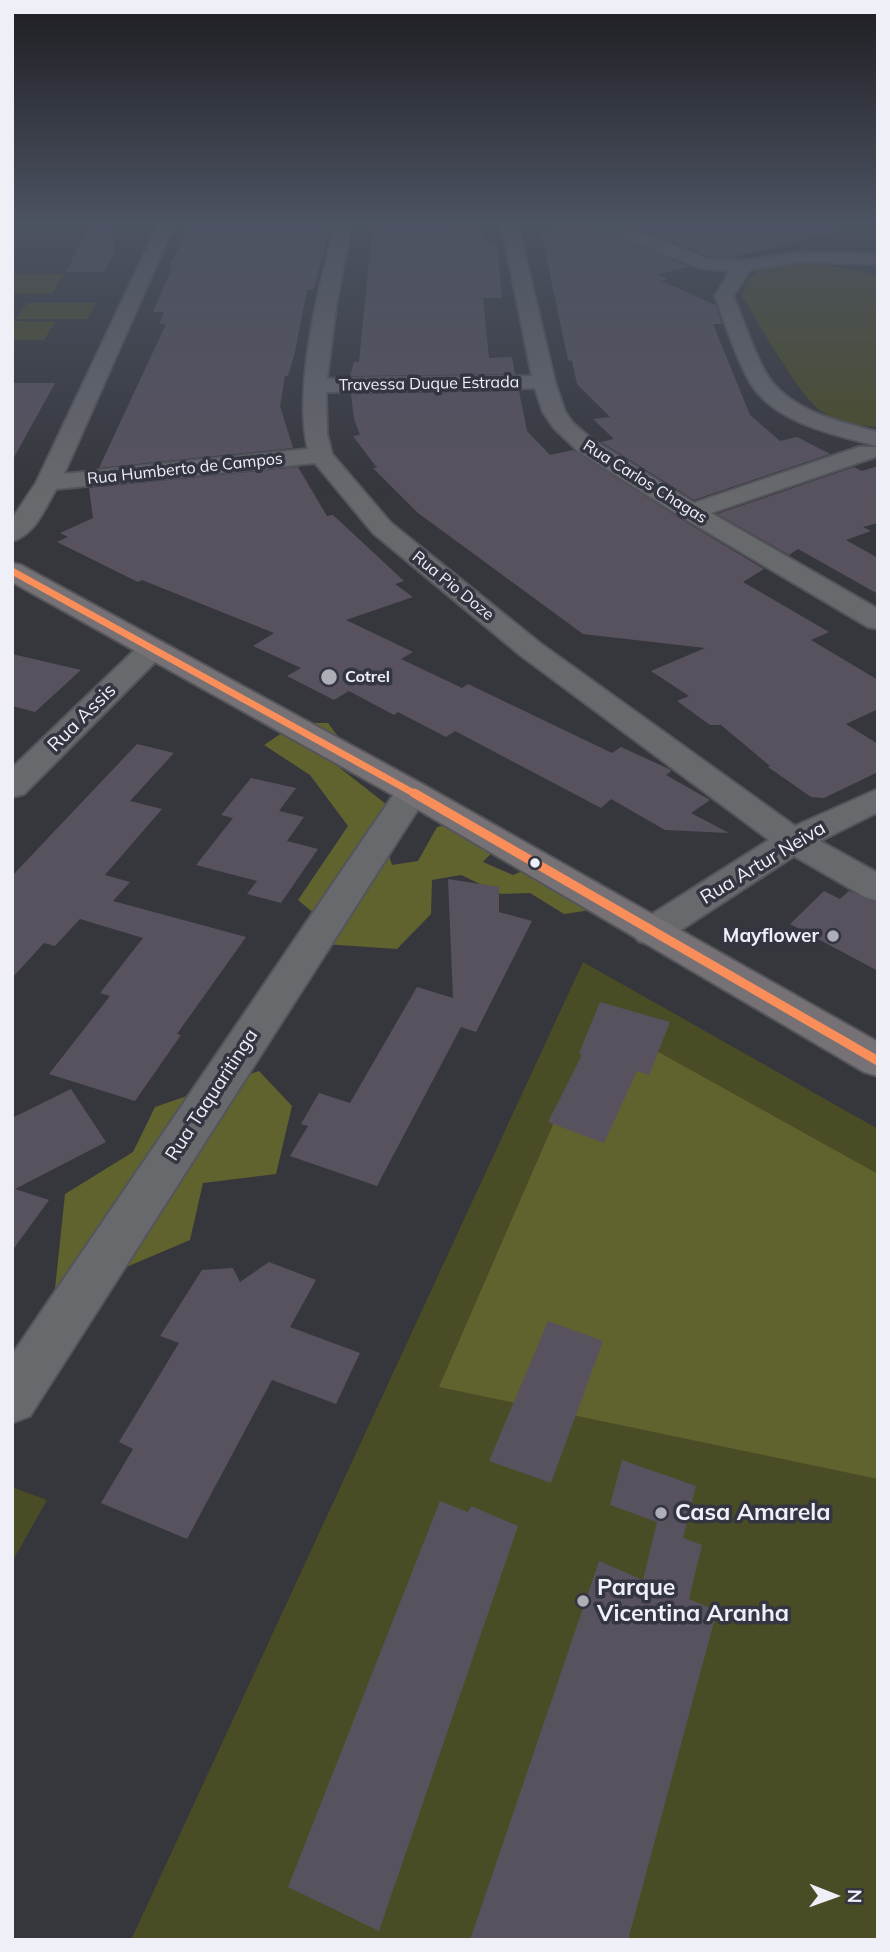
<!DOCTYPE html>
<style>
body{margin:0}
#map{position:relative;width:890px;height:1952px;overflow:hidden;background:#36373d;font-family:Mulish,sans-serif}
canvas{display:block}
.frame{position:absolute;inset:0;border:14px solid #eeeff7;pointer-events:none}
.north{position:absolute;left:799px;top:1861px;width:70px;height:70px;-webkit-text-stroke:5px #333540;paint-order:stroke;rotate:91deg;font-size:19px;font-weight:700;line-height:28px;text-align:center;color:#eeeff7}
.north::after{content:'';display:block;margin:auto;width:24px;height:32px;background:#eeeff7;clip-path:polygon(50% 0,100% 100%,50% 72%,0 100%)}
</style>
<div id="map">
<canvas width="890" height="1952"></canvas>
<div class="frame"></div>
<div class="north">N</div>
</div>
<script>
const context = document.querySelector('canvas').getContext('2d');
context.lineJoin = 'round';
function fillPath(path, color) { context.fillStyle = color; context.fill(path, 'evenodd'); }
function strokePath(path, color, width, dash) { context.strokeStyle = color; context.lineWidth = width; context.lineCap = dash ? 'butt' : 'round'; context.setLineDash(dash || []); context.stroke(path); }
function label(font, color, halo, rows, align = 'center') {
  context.font = font + ' Mulish,sans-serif'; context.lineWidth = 7; context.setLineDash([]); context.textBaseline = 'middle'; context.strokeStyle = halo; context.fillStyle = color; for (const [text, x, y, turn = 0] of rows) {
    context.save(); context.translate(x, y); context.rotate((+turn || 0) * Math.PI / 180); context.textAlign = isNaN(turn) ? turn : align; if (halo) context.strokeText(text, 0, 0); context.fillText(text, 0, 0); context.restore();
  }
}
fillPath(new Path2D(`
 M800 264H823L878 275V427C857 425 839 423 821 411 800 397 757 320 741 295L748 278 762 269Z
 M12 274H65L52 294H12Z
 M27 303H96L87 319H16Z
 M12 321 55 322 44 340H12Z
 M583 962 878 1129V1940H131Z
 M12 1487 47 1500 12 1562Z`), '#4a4c25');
fillPath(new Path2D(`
 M297 723H328L342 742 340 768 391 808 384 840 392 865 418 861 437 827 473 818 504 840 483 862 513 875 548 860 593 880 591 910 564 914 530 893 501 894 461 875 432 880 431 914 397 949 324 944 328 925 298 900 348 826 310 775 264 745Z
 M599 1019 878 1174V1479L439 1387Z
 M259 1071 292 1106 276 1174 203 1183 190 1240 117 1271 50 1336 65 1194 133 1152 155 1107Z`), '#60632e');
fillPath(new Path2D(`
 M192 221H332L314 289 307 290 295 352 288 376H285L280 406 293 448 99 468 166 324H159L164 312H153L173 265H170Z
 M373 221H450V226L482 225 485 243 497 241 502 298H483L489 358 512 357 515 374 350 376 354 362H359Z
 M616 221H835L836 232 728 258 709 256Z
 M114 222 113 255 104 272H66L89 225Z
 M586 223 689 267 657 274 668 279 661 281 716 305 722 324H713L750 415 780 441 797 437 830 454 694 500 601 442 614 439 593 419 610 417 577 384 572 361 568 360 541 232Z
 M12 383H55L12 461Z
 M519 391 527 431 550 455 573 450 681 519 764 569 743 582 829 632 811 640 878 680V709L846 724 878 744V772L824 798 811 797 768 767 770 766 721 725H710L677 701 689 696 651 671 705 648 583 634 418 513 373 468H377L353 436 360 435 354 419 351 394Z
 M878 466V523L863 527 871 531 846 540 878 558V594L798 549 789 555 717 514 854 467 862 471Z
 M298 467 327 516 333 515 404 581 395 584 413 597 346 620 413 652 401 659 462 688 468 684 612 753 621 747 669 769 671 771 666 775 710 800 691 813 729 833 665 830 611 799 601 808 455 731 446 737 398 712 394 715 349 691 334 700 287 676 301 668 253 646 274 633 142 580 138 582 57 542 68 537 60 533 93 518 89 488Z
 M12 654 81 670 35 712 12 706Z
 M137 744 174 753 130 801 162 809 105 875 130 882 113 901 246 937 177 1034 181 1035 135 1101 49 1074 110 996 100 993 143 938 80 919 55 946 44 943 12 978V876Z
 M251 778 296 788 279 811 304 817 287 841 318 849 281 903 247 894 257 881 196 865 233 818 221 815Z
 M448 879 499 887V912L532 921 476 1032 461 1027 377 1186 290 1156 308 1126 301 1124 319 1093 350 1103 417 987 453 998Z
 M824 891 840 899 849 891 878 903V971L790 924Z
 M600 1002 670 1022 649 1075 637 1071 604 1143 548 1122 582 1055 579 1053Z
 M71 1089 106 1142 15 1189 49 1200 12 1251V1118Z
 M269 1262 316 1280 290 1327 360 1353 336 1404 272 1380 187 1539 101 1503 133 1449 119 1442 179 1343 160 1336 202 1270 233 1268 240 1282Z
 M548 1321 603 1341 551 1483 489 1461Z
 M622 1460 696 1486 683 1538 702 1545 689 1599 717 1611 628 1940H470L599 1561 643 1580 657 1522 610 1505Z
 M440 1501 468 1512 471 1506 518 1526 379 1931 288 1887Z`), '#58525f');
const minor = new Path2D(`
 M160 221H176L64 474 308 449C293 386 320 284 336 221H352L336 306 327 379 532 376 501 221H517L555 382 565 412 573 423 594 441 694 503 859 447H875L878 451 875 457 711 513 878 609V629L868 627 682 517 578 451 554 428 543 412 535 388 326 392 327 434 332 454 391 523 540 643 795 826 878 789V812L820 841 878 873V901L865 897 794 856 664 941 651 945 638 941 632 932 638 923 769 840 520 655 373 533 315 463 56 489C45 508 35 535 12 541V519L36 483Z
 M588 221H610L708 259 744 261 800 252 878 254V264L800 262 750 270 733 296C743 318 757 363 771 381 797 413 840 422 878 432V446C835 435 774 423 750 382 735 356 726 324 715 296L730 271 699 268 590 224Z
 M152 640 162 643 166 649 162 655 24 794 12 797V768L142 643Z
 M412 782 424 785 429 792 30 1416 12 1423V1355L400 785Z`);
const primary = new Path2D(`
 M12 563 21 565 424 785 878 1042V1076L864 1072 400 799 12 582Z`);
strokePath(minor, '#54555b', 4);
strokePath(primary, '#54555b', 4);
fillPath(minor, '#68696d');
fillPath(primary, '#767174');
strokePath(new Path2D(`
 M12 571 417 795`), '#fa8e5a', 7);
strokePath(new Path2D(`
 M414 793 878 1061`), '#fa8e5a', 9);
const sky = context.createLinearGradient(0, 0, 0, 494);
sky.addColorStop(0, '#1e1e22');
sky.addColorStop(0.45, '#4c5362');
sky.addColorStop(1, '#4c536200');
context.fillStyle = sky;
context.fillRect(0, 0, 890, 494);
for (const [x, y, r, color] of [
 [329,677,9,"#aeafb6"],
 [535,863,6,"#eeeff7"],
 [833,936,7,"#aeafb6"],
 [661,1513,7,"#aeafb6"],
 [583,1601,7,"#aeafb6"]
]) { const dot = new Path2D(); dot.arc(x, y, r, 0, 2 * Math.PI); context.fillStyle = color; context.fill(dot); strokePath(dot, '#333540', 2.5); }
label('16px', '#eeeff7', '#333540', [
 ["Travessa Duque Estrada",429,384,-1],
 ["Rua Humberto de Campos",185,469,-6],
 ["Rua Carlos Chagas",645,482,32],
 ["Rua Pio Doze",453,586,39]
]);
label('bold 16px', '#eeeff7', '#333540', [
 ["Cotrel",345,677]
], 'left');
label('19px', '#eeeff7', '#333540', [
 ["Rua Assis",82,718,-45],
 ["Rua Artur Neiva",763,863,-31],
 ["Rua Taquaritinga",212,1095,-57]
]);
label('bold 19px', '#eeeff7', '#333540', [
 ["Mayflower",819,936]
], 'right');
label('bold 23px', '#eeeff7', '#333540', [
 ["Casa Amarela",675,1513],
 ["Parque",597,1588],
 ["Vicentina Aranha",597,1614]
], 'left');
</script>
